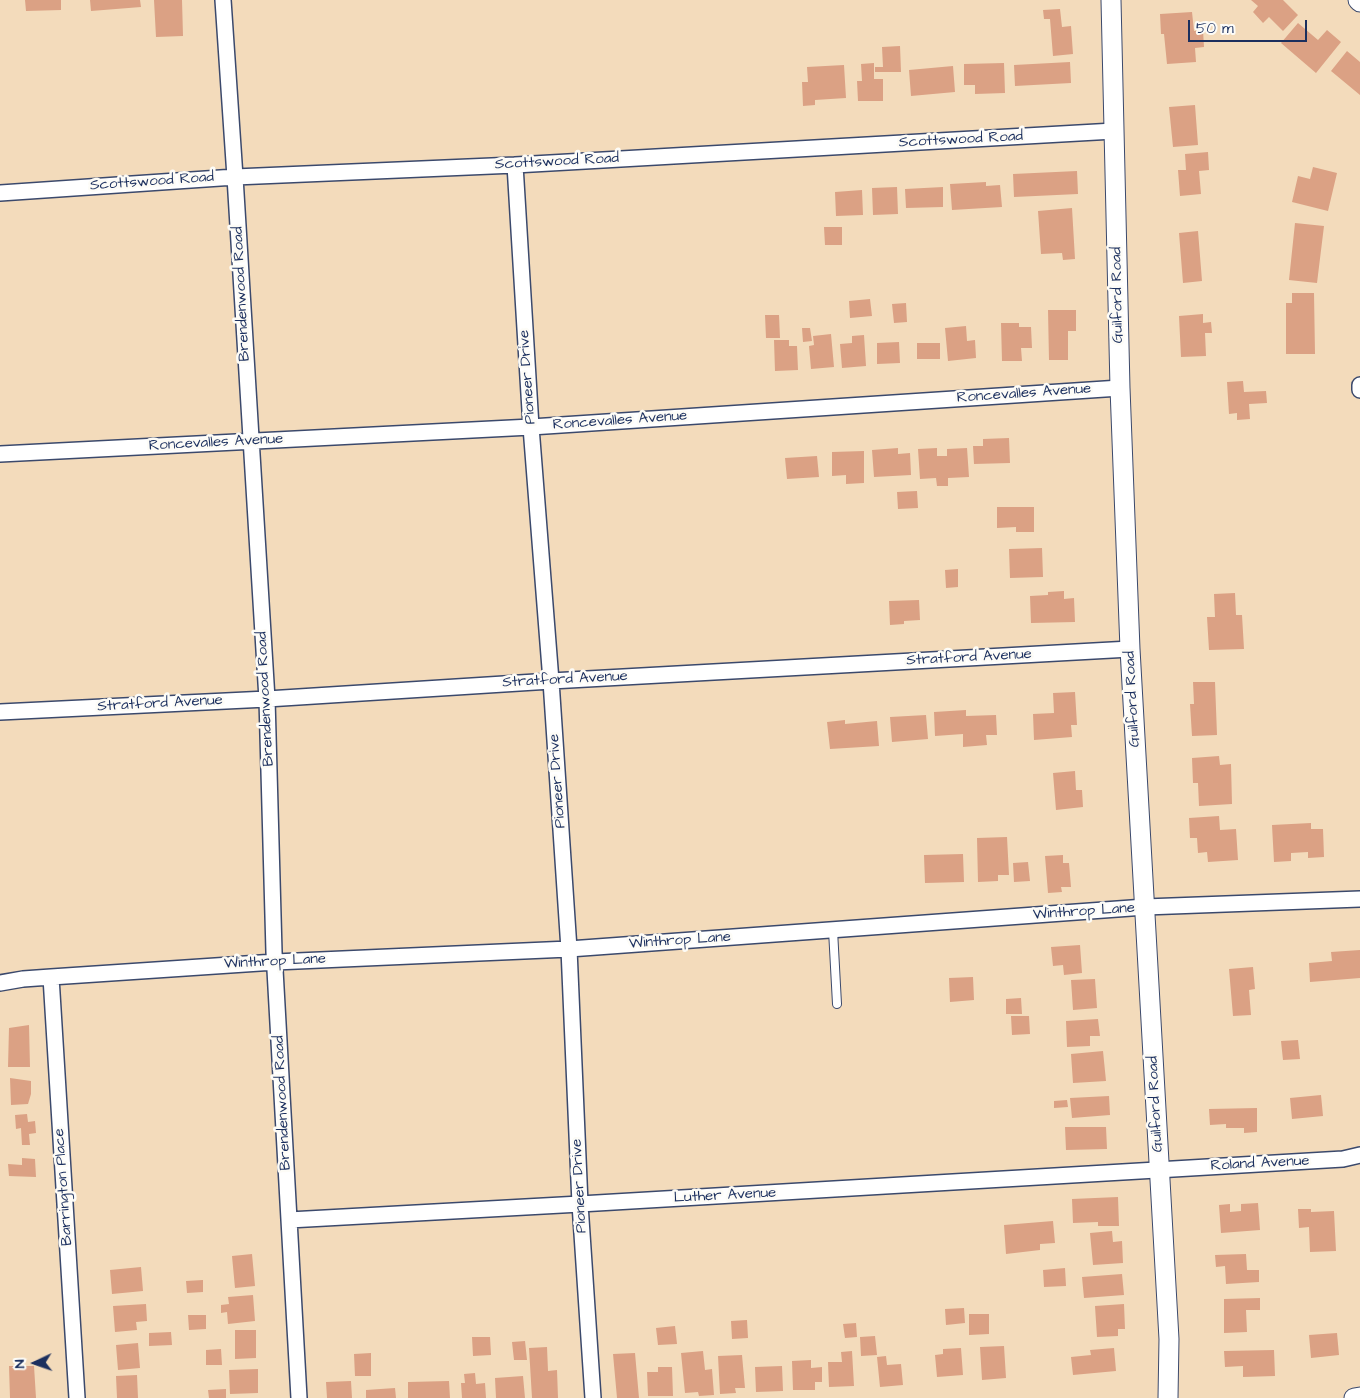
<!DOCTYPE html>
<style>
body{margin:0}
#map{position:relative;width:1360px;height:1398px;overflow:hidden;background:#f3dbbb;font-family:"Architects Daughter",sans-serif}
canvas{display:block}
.north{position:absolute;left:10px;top:1338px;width:50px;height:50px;-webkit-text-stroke:4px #fdfcf7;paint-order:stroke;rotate:267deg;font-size:14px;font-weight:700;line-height:20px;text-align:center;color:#1b2f5e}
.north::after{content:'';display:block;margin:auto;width:18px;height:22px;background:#1b2f5e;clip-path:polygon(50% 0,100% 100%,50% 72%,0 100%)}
.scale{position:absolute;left:1188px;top:20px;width:119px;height:22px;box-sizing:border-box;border:2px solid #1b2f5e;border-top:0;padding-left:6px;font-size:15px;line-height:18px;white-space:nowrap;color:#1b2f5e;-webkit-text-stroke:4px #fdfcf7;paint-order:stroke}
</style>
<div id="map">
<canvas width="1360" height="1398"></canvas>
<div class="north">N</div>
<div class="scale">50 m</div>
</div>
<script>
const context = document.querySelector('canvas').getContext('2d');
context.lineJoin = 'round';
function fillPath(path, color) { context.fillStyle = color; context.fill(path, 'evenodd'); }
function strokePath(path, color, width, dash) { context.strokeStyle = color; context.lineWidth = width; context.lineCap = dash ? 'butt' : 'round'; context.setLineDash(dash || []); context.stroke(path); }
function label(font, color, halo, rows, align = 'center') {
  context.font = font + ' "Architects Daughter",sans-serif'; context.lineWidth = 5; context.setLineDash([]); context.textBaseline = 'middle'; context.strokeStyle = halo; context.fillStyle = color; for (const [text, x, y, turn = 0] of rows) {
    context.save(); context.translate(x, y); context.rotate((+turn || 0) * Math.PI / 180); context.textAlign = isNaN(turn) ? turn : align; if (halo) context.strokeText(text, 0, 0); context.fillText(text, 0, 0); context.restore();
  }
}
fillPath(new Path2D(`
 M25 0H61V10L26 11Z
 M90 0H140L141 7 91 11Z
 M154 0H182L183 36 156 37Z
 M1251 0H1283L1298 15 1283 31 1269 17 1263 23 1253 12 1258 6Z
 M1060 9 1062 27 1071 26 1073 54 1053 56 1050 19H1044L1043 10Z
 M1192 12 1194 31 1203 30 1204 47 1195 48 1196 62 1167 64 1164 34H1161L1160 14Z
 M1298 23 1318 40 1327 30 1341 42 1316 73 1281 43Z
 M900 46 901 72H875V67H883L882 47Z
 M1347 51 1360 62V95L1331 71Z
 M1070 62 1071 83 1015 86 1014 65Z
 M874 63V79H883V101H858L857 81H862L861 64Z
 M1004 63 1005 93 975 94V85H964V64Z
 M844 65 846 98 815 100V105L803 106 802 82H808L807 67Z
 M953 66 955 92 911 96 909 70Z
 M1195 105 1198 145 1173 147 1169 107Z
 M1208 152 1209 170 1199 171 1201 194 1180 196 1178 170H1186L1185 154Z
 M1313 167 1337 173 1328 211 1292 202 1298 176 1310 179Z
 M1077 171 1078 194 1014 197 1013 174Z
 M986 182V186L1000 185 1002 207 952 210 950 184Z
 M897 187 898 214 873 215 872 188Z
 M943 187V207L906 208 905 189Z
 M862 190 863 215 836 216 835 192Z
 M1072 208 1075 259 1063 260 1062 253 1041 254 1038 211Z
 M1295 223 1324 226 1317 283 1289 280Z
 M824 227H842V245H825Z
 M1198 231 1202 281 1183 283 1179 233Z
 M1292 293H1314L1315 354H1286V303H1292Z
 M870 299 872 316 850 318 849 301Z
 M906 303 907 322 894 323 892 304Z
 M1048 310H1076V331H1068V360H1049Z
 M1203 314V323L1211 322 1212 333H1205L1206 356 1181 357 1179 316Z
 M765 315H779L780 338H766Z
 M1001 323H1019V327H1031L1032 348H1021L1022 361H1002Z
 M966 326 967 341 975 340 976 358 948 361 945 328Z
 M802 328H810L812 341 803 342Z
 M831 334 834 367 811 369 809 346 814 345 813 336Z
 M864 335 866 366 842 368 840 344 852 343V336Z
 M774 340H789V346H797L798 370 775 371Z
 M899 342 900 363 877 364V343Z
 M917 343H940V359H917Z
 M1243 381 1244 392 1266 391 1267 403 1249 404 1250 419 1237 420V413L1229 414 1227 382Z
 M1009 438 1010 463 974 464 973 446H983V439Z
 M898 448V454L910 453 911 475 874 477 872 450Z
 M937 448V456H947V449L967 448 969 477 948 478V486H937L936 478 920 479 918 449Z
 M864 451V483L846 484V475L832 476V452Z
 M817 456 819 477 787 479 785 458Z
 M917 491 918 508 898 509 897 492Z
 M997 507H1034V532H1016V527L997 528Z
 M1042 548 1043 577 1010 578 1009 549Z
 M958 569V587L946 588 945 570Z
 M1064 591V599L1074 598 1075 622 1031 623 1030 596 1048 595V592Z
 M1235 593 1236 615H1242L1244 649 1209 650 1207 617H1215L1214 594Z
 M919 600 920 620 904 621V624L890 625 889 601Z
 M1193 682H1215L1217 735 1192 736 1190 704H1194Z
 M1075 692 1077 725H1071L1072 737 1034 740 1033 714 1054 713 1053 693Z
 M966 710V716L996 715 997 735H986L987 745 963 747V734L935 736 934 712Z
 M926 715 928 739 892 742 890 717Z
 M845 720V724L877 721 879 746 830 749 827 722Z
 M1219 756 1220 765 1231 764 1232 804 1199 806 1198 783H1193L1192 758Z
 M1075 771 1076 790H1082L1083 807 1056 810 1053 773Z
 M1219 816 1220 830 1236 829 1238 860 1208 862 1207 852 1198 853 1197 838H1190L1189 818Z
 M1311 823V829H1323L1324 857 1308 858V852L1291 853V861L1274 862 1272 825Z
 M1007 837 1009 875H998V881L978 882 977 838Z
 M963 854 964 882 925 883 924 855Z
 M1063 855V863H1069L1071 887H1061L1062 892 1048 893 1045 856Z
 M1028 862 1030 881 1014 882 1013 863Z
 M1080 945 1082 973 1064 975 1063 965 1053 966 1051 947Z
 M1360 950V978L1310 982 1309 963 1332 961 1331 952Z
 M1253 967 1255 989 1249 990 1251 1015 1233 1016 1229 969Z
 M973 977 974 1000 950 1002 949 978Z
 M1095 979 1097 1008 1073 1010 1071 980Z
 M1021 998 1022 1014H1006V999Z
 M1011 1016H1029L1030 1034 1012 1035Z
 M1098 1019 1100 1036H1090V1046L1067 1047 1066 1021Z
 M29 1025 30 1067H8L9 1028Z
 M1298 1040 1300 1059 1283 1060 1281 1041Z
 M1103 1051 1106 1081 1073 1083 1071 1054Z
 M10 1078 31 1081V1094L28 1104 11 1105Z
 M1321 1095 1323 1116 1292 1119 1290 1098Z
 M1109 1096 1110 1115 1072 1118 1070 1098Z
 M1067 1100 1068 1107 1054 1108V1101Z
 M1257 1108V1132L1244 1133V1128H1226V1124L1210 1125 1209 1109Z
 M27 1114 28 1122 35 1121 36 1133 29 1134 30 1145H22L21 1128 16 1129 15 1115Z
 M1065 1127H1106L1107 1149 1066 1150Z
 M22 1158 35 1159 36 1177 9 1176 8 1164 22 1165Z
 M1118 1197 1119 1226H1098V1222L1073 1223 1072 1199Z
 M1258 1203 1260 1230 1221 1233 1219 1205 1230 1204V1212L1241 1211V1204Z
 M1298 1209H1311V1212L1334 1211 1336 1251 1310 1252 1309 1227 1299 1228Z
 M1053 1221 1055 1243 1040 1244V1250L1006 1254 1004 1225Z
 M1112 1231 1113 1242 1122 1241 1123 1263 1093 1265 1090 1233Z
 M252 1254 255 1286 235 1288 232 1256Z
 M1246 1254 1247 1270H1259V1282L1226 1284 1225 1266 1216 1267 1215 1255Z
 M141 1267 143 1291 112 1294 110 1270Z
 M1065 1268 1066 1286 1044 1287 1043 1270Z
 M1122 1274 1124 1295 1084 1298 1082 1277Z
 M203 1280V1292L187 1293 186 1281Z
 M253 1295 255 1321 228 1324 227 1312 221 1313V1305L229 1304 228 1297Z
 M1260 1298V1310H1246L1247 1332 1224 1333V1299Z
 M146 1304 147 1321 136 1322 137 1330 115 1332 113 1306Z
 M1124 1304 1125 1329H1118V1336L1097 1337 1095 1306Z
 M964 1308 965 1323 946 1325 945 1309Z
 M969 1314H989V1334L969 1335Z
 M188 1315H206V1329L189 1330Z
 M747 1320 748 1338 732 1339 731 1321Z
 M856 1323 857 1337 845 1338 843 1324Z
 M675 1326 677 1344 658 1345 656 1328Z
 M235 1330H256V1358L235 1359Z
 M171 1332 172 1345 149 1346V1333Z
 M1337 1333 1339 1355 1311 1358 1309 1335Z
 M875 1336 877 1355 861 1356 860 1337Z
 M472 1337H490L491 1355 473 1356Z
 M525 1341 527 1360H514L512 1342Z
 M138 1343 140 1368 118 1370 116 1345Z
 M1004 1346 1006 1378 982 1380 980 1347Z
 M547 1347 548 1371 557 1370 558 1398H532L529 1348Z
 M961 1348 963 1375 937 1377 935 1355 943 1354V1349Z
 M1114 1348 1116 1371 1073 1375 1071 1357 1091 1355 1090 1350Z
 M221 1349 222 1365H206V1350Z
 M1274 1350 1275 1376 1243 1377V1366L1225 1367 1224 1351Z
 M703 1351 705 1370 712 1369 714 1395 699 1396 698 1392 685 1393 681 1353Z
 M852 1351 854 1386 829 1387 828 1362H842L841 1352Z
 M371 1353V1376H355L354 1354Z
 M635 1353 639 1398H617L613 1354Z
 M742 1355 745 1388H735L736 1393 720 1394 718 1356Z
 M886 1356 887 1365 901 1364 903 1385 880 1387 877 1357Z
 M811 1360V1368L822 1367V1382H815V1390H793L792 1361Z
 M9 1366H34L36 1398H10Z
 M782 1366 783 1391 756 1392 755 1367Z
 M658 1367H672L673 1396H648L647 1372H658Z
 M258 1369V1393L230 1394 229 1370Z
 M475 1373 476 1384 485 1383 486 1398H462L461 1383H465L464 1374Z
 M137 1375 138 1398H117L116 1376Z
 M523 1376 525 1398H496L495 1378Z
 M351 1381 352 1398H327L326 1382Z
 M449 1381 450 1398H408V1382Z
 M395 1388 396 1398H366V1390Z
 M226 1389V1398H209L208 1390Z`), '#dba184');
const service = new Path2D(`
 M833 930 837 1004`);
const minor = new Path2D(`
 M223 0 235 177 267 699 274 952 299 1398
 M515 165 531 427 551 681 569 949 580 1204 593 1398
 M0 193 235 177 515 165 1114 131
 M1360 390V385
 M0 454 531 427 1120 388
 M0 712 267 699 551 681 1130 649
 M51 977 77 1398
 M0 983 23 979 51 977 275 962 569 949 1145 907 1360 899
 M289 1220 580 1204 1343 1159 1360 1155`);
const tertiary = new Path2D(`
 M1111 0 1120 388 1130 649 1169 1339 1168 1398
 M1358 0 1360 2
 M1354 1398 1360 1397`);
strokePath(service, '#3b496c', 10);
strokePath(minor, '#3b496c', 18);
strokePath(tertiary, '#3b496c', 21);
strokePath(service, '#fff', 8);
strokePath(minor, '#fff', 15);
strokePath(tertiary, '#fff', 19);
label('15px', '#1b2f5e', '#fdfcf7', [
 ["Scottswood Road",961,140,-3],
 ["Scottswood Road",557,162,-3],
 ["Scottswood Road",152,182,-4],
 ["Brendenwood Road",242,294,-93],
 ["Guilford Road",1118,295,-91],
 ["Pioneer Drive",528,377,-94],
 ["Roncevalles Avenue",1024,394,-4],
 ["Roncevalles Avenue",620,421,-4],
 ["Roncevalles Avenue",216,443,-3],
 ["Stratford Avenue",969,658,-3],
 ["Stratford Avenue",565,680,-3],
 ["Brendenwood Road",266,699,-93],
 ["Guilford Road",1133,699,-93],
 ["Stratford Avenue",160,704,-3],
 ["Pioneer Drive",558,781,-94],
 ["Winthrop Lane",1084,912,-4],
 ["Winthrop Lane",680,941,-4],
 ["Winthrop Lane",275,962,-3],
 ["Brendenwood Road",283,1103,-93],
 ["Guilford Road",1156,1104,-93],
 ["Roland Avenue",1260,1164,-3],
 ["Pioneer Drive",580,1186,-93],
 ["Barrington Place",64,1187,-94],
 ["Luther Avenue",725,1196,-3]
]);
</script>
